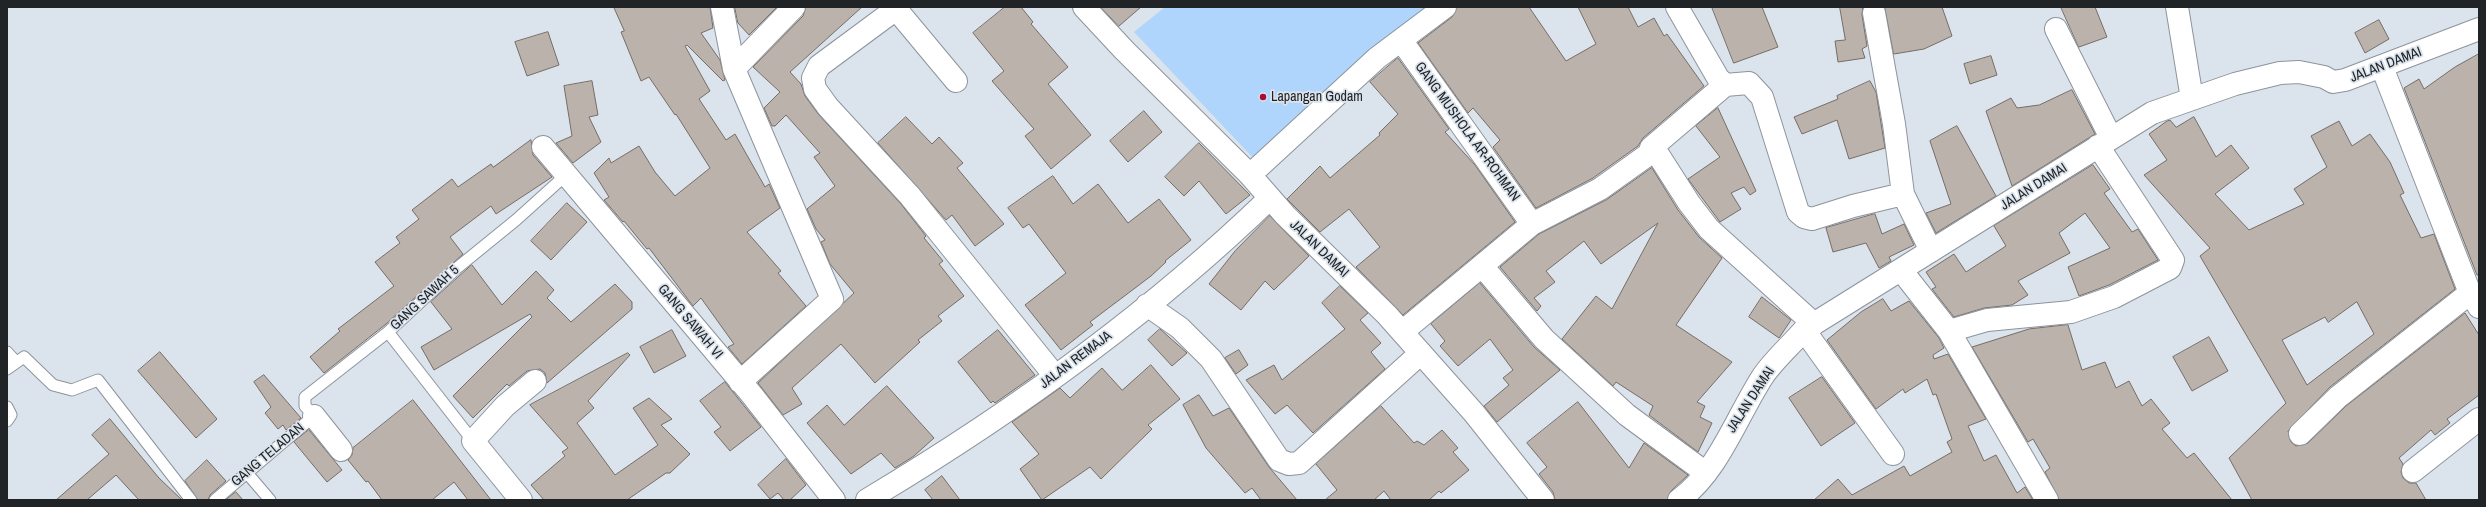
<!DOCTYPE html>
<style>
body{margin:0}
#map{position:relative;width:2486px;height:507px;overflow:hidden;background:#dbe3ec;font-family:"Archivo Narrow",sans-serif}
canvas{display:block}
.frame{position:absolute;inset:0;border:8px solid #212427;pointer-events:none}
</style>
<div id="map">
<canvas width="2486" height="507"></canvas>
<div class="frame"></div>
</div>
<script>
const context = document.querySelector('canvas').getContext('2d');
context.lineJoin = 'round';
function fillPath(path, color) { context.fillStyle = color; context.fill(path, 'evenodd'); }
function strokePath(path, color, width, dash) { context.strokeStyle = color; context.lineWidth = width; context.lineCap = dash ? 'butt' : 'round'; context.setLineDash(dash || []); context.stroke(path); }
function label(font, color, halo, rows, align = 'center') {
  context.font = font + ' "Archivo Narrow",sans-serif'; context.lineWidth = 3.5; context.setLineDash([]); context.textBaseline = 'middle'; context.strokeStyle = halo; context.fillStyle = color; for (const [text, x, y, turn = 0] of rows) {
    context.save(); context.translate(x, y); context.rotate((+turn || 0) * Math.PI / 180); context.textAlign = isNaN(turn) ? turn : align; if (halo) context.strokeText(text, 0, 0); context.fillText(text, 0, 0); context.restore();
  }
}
fillPath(new Path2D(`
 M1165 7H1436L1256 161 1134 32Z`), '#afd5fc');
const building = new Path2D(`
 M614 7H710L713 28 701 33 720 60 725 80 723 81 687 45 685 46 710 91 699 99 726 140 735 134 765 187 769 184 780 208 747 232 781 271 778 273 806 306 742 364 728 347 734 344 701 298 693 306 649 248 647 249 624 221 623 222 604 200 609 197 594 173 609 158 611 163 639 146 655 172 675 196 710 168 676 114 675 115 649 77 641 81 621 32 624 31Z
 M735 7H777L749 35 738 23Z
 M806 7H862L790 72 801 84 805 96 819 115 901 204 926 236 924 238 943 261 939 264 964 296 938 316 942 321 918 340 920 342 875 383 841 344 792 388 802 404 783 415 758 383 854 293 830 264 821 242 825 240 816 229 807 209 835 186 814 157 820 153 786 115 775 126H772L764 108 780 92 753 67 803 16Z
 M1005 7H1021L1033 22 1031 24 1068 67 1048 84 1091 135 1051 169 1025 136 1034 129 992 81 1004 71 973 33Z
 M1101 7H1141L1119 26Z
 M1457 7H1529L1566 61 1596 44 1578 7H1628L1638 27 1654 18 1664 36 1667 34 1704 86 1643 138 1638 146 1593 178 1536 208 1493 147 1500 140 1473 108 1468 113 1418 43 1452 17Z
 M1712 7H1762L1778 47 1734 63Z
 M1840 7H1863L1862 15 1867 46 1862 49 1865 58 1838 62 1835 41 1845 40Z
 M1885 7H1942L1952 36 1924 49 1894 54Z
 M2061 7H2095L2107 37 2079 47Z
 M2379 20 2389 39 2365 53 2355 33Z
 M548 32 559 65 527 76 515 42Z
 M2479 54V275H2477L2404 88 2419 79 2424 89 2455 67Z
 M1991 56 1997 75 1970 84 1964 64Z
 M1398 58 1449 129 1445 132 1475 165 1515 222 1403 315 1356 267 1380 247 1349 209 1320 232 1287 199 1320 166 1330 178 1380 135 1379 133 1398 114 1370 82Z
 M592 81 598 115 589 117 601 142 573 163 556 143 572 136 564 86Z
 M1870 81 1876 92 1885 148 1849 159 1837 120 1802 134 1794 117 1838 99 1837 96Z
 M2072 90 2095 134 2012 186 1986 111 2011 98 2017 108 2039 105Z
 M1718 108 1756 191 1750 195 1744 187 1731 193 1741 209 1720 222 1688 179 1720 157 1696 126Z
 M1144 111 1162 132 1128 162 1110 141Z
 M906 117 932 144 939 137 963 163 957 168 1004 224 975 246 952 215 946 220 878 143Z
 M2194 117 2216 157 2231 145 2249 168 2215 194 2249 230 2304 204 2294 189 2327 167 2311 136 2339 121 2352 146 2370 134 2390 162 2404 193 2400 195 2421 238 2434 234 2455 289 2330 387 2288 431 2291 442 2296 446 2308 443 2346 406 2465 313 2479 335V395L2447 419 2450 423 2435 435 2431 430 2399 458 2403 464 2401 472 2403 478 2409 483H2416L2426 500H2252L2229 458 2286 403 2200 256 2210 248 2144 175 2167 160 2149 134 2167 121 2170 120 2176 127ZM2357 302 2374 334 2307 385 2282 340 2325 317 2328 322Z
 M1957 126 1996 196 1936 233 1926 213 1951 204 1930 141Z
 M531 140 533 155 552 177 496 214 491 206 450 237 463 254 386 324 324 373 310 357 340 331 338 329 394 286 375 262 400 243 396 237 419 219 412 210 452 179 458 187 491 164 493 167Z
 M1199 143 1250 195 1226 214 1199 181 1184 196 1165 177Z
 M2093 165 2110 189 2104 193 2132 232 2138 229 2158 260 2109 285 2079 296 2068 267 2110 248 2085 213 2059 233 2070 253 2018 281 2028 295 2012 305 1984 308 1954 317 1932 289 1936 287 1926 272 1954 254 1966 272 2006 246 1994 226Z
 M1652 168 1678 210 1699 237 1722 258 1676 325 1732 362 1697 402 1705 406 1700 417 1712 423 1698 452 1649 415 1653 406 1616 382 1613 386 1562 339 1596 296 1612 309 1658 223 1601 264 1584 241 1546 271 1555 282 1534 298 1541 306 1537 311 1500 267 1539 234 1606 200Z
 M1053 176 1073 204 1098 184 1128 223 1159 199 1191 240 1165 261 1166 262 1151 276 1090 322 1093 325 1061 350 1025 305 1066 273 1029 224 1023 228 1008 208Z
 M567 203 587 222 551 260 531 241Z
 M1875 214 1882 234 1904 224 1914 245 1889 257 1891 261 1879 268 1866 243 1833 252 1826 228Z
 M1270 216 1309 256 1274 290 1265 281 1241 310 1209 284 1235 251Z
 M472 265 502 305 536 271 554 290 547 298 571 322 615 284 632 302V309L547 383 545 373 540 369 527 371 509 386 507 384 473 418 453 396 532 317 530 314 434 370 421 347 452 329 431 302Z
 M1480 283 1534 347 1560 370 1497 422 1484 406 1509 385 1503 378 1513 370 1490 339 1458 366 1440 346 1445 341 1431 324Z
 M1340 286 1368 313 1360 320 1381 343 1371 352 1385 369 1313 433 1287 405 1275 414 1246 380 1274 365 1282 380 1345 329 1322 303Z
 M1762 297 1791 320 1779 338 1749 317Z
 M1883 299 1891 311 1909 301 1939 338 1944 348 1933 355 1934 359 1948 354 1986 419 1968 426 1984 461 1996 455 2017 493 2025 487 2033 500H1814L1838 479 1852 495 1904 466 1910 476 1952 452 1947 442 1952 439 1936 394 1933 395 1927 379 1905 393 1903 389 1876 409 1827 340 1861 312Z
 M2068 325 2082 370 2105 362 2116 388 2129 381 2142 406 2151 399 2170 423 2162 429 2187 458 2194 453 2232 500H2059L2045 472 2050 468 2033 439 2028 442 1972 347 2029 329Z
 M1160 329 1187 353 1172 366 1148 340Z
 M672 330 686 356 654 373 640 347Z
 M998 330 1035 375 995 403 993 401 991 403 958 362Z
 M2209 337 2228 371 2192 391 2173 357Z
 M1239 350 1248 365 1236 374 1225 358Z
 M160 352 217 419 196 438 138 371Z
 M628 353 630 355 588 401 594 408 577 423 615 475 658 445 633 408 649 398 672 419 661 425 690 454 670 473H666L627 500H544L531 485 565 456 562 452 568 448 530 405Z
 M1151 365 1180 399 1148 425 1152 429 1101 479 1090 467 1042 500 1020 469 1039 454 1012 422 1060 388 1070 398 1102 368 1122 390Z
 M264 375 301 418 286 430 283 425 278 429 265 413 271 407 254 382Z
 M1822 377 1855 423 1821 446 1789 398Z
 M725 382 761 427 730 451 714 432 721 427 700 401Z
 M887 386 934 438 914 456 895 468 881 453 851 474 807 423 827 405 844 425Z
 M1199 395 1213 416 1229 408 1269 467 1297 500H1261L1252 488 1245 493 1206 448 1183 405Z
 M413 400 435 428 491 500H468L454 482 432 500H382L368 481 366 482 348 460 352 455 353 448Z
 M1578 402 1629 468 1644 443 1688 475 1671 491 1667 500H1555L1553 492 1539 474 1547 467 1527 443Z
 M1381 406 1414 443 1417 441 1424 445 1442 430 1458 448 1453 452 1469 470 1441 493 1439 491 1429 500H1391L1384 491 1374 500H1325L1337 490 1316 464Z
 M110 419 159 478 182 500H139L116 475 87 500H56L109 454 92 435Z
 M309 430 342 470 327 482 294 442Z
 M786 459 806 485 790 500H784L778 493 770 499 758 485Z
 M207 460 226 481 210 495 208 500H198L185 481Z
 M942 476 960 500H933L925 490Z
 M236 492 243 500H226Z`);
fillPath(building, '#bbb2ab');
strokePath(building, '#756d66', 1);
const lane = new Path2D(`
 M7 352 16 362
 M7 369 24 357 53 385 72 390 98 380 191 500
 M7 407 11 415 7 421
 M473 441 388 332 457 268 516 220 566 175
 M247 473 270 500
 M215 500 314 416 305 406V397L388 332`);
const street = new Path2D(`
 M722 7 734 69 832 299 740 382
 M899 7 896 9 956 81
 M1084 7 1124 50 1250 175 1285 215 1387 315 1474 413 1543 500
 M1677 7 1718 78 1725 85 1749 83 1762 97 1798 212 1804 217 1812 219 1853 206 1903 194 1931 251
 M2177 7 2192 99
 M896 9 819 66 813 78 815 89 828 107 910 196 1055 376
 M1874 13 1894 124 1903 194
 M2056 29 2111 138
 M1401 40 1532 224
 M2382 67 2470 293 2479 307
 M734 69 794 7
 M543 147 752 395 834 500
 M1649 154 1651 148 1725 85
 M1250 175 1377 58 1445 7
 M1483 267 1544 339 1627 415 1706 473
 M1901 270 1949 331 2047 500
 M1147 305 1180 328 1211 359 1279 460 1289 464 1299 463 1421 353
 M1804 330 1893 454
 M1949 331 1987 320 2071 312 2114 297 2170 268 2173 260 2098 146
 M1402 332 1532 224 1600 189 1649 154 1655 153 1659 156 1689 203 1709 229 1814 324
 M314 416 341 450
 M2300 434 2338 397 2470 293
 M2413 471 2479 419
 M521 500 473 441 505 406 535 381
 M867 500C1011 414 1149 315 1270 198
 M1679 500C1718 472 1737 416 1763 376 1774 360 1791 345 1804 330L2152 113 2235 84 2280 73 2299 72 2324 77 2333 82 2345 80 2479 29`);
strokePath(lane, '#8d949c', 13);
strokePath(street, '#8d949c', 24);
strokePath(lane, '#fff', 11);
strokePath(street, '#fff', 22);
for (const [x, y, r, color] of [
 [1263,97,4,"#a70d36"]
]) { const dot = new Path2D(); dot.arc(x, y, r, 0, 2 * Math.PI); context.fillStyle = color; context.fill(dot); strokePath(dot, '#dbe3ec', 1.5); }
label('14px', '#212427', '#dbe3ec', [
 ["JALAN DAMAI",2386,65,-21],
 ["GANG MUSHOLA AR-ROHMAN",1467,132,54],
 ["JALAN DAMAI",2034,187,-32],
 ["JALAN DAMAI",1319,249,44],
 ["GANG SAWAH 5",425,298,-43],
 ["GANG SAWAH VI",690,322,50],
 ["JALAN REMAJA",1076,360,-37],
 ["JALAN DAMAI",1751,400,-57],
 ["GANG TELADAN",268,455,-40]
]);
label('14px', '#212427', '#dbe3ec', [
 ["Lapangan Godam",1271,97]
], 'left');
</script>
